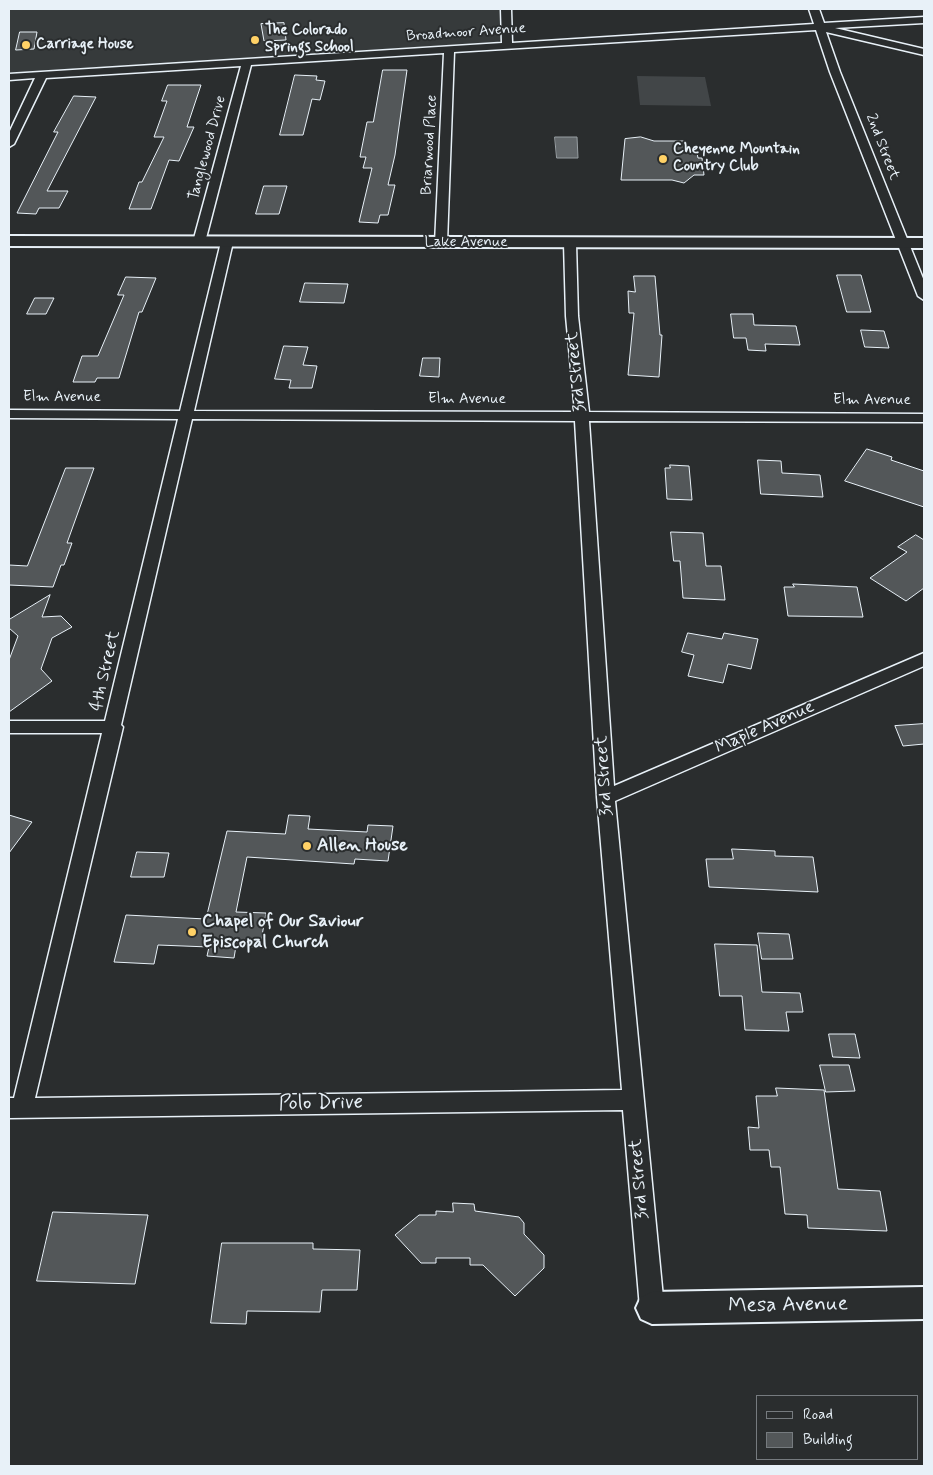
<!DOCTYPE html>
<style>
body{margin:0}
#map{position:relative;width:933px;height:1475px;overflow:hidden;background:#2a2d2e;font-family:Mynerve,sans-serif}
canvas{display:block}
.frame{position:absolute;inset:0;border:10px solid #e8f1f8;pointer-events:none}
.legend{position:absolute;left:756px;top:1395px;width:162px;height:65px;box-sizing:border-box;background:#2a2d2e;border:1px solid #767b7f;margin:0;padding:6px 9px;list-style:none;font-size:15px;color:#e8f1f8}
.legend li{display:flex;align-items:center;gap:10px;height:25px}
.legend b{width:25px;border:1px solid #767b7f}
</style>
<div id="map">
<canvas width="933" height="1475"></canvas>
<div class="frame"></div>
<ul class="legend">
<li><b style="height:6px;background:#2a2d2e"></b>Road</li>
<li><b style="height:14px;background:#535759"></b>Building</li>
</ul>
</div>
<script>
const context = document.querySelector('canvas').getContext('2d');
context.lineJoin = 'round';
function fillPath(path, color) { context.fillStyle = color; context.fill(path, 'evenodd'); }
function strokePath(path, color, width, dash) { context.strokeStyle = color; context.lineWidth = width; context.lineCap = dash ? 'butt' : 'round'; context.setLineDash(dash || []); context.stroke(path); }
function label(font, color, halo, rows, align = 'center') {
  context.font = font + ' Mynerve,sans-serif'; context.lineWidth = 4; context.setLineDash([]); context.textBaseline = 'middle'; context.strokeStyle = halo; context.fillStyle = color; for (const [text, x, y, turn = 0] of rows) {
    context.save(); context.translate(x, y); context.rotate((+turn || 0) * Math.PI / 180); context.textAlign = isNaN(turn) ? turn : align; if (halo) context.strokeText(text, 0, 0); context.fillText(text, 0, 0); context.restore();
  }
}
fillPath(new Path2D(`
 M9 9H501L503 39 496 42 13 73 9 72Z`), '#363a3b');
fillPath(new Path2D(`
 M637 76 705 77 711 106 640 105Z`), '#424648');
const water = new Path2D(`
 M555 137H577L578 158H557Z`);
fillPath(water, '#63686b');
strokePath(water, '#989fa3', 1);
const building = new Path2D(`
 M284 23 286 40 264 41 261 24Z
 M20 32H37L34 49 16 50Z
 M383 70H407L395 155 388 185H395L388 215H380L378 223 359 222 372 168H363L366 157H360L367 122H373Z
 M295 75 317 76 316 80 325 81 320 100 312 99 303 135H280Z
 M168 85H201L187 127H194L179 161 169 160 151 209H129L139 182H142L164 137H154L167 101H162Z
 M74 96 96 97 47 191H68L59 208H39L36 214 17 213 58 132H54Z
 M641 137 654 141H686L687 149 697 153 698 158H702L704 175H694L684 183 672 180H621L625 139Z
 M264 186H287L279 214H256Z
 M837 275H861L871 312H847Z
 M634 276H655L660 335H662L659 377 628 375 634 313H629L628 291 635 292Z
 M126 277 156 278 142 312H139L119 378H97L95 382H73L82 356H98L124 295H118Z
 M305 283 348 284 344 303 300 302Z
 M35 298H54L46 314H27Z
 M731 314H753L754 325 796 326 800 345 765 344 766 351 748 350 746 338H734Z
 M861 330 884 331 889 348 865 347Z
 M284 346 308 347 303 365 317 366 312 388H289L291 380 275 379Z
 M423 358H440L439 377 420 376Z
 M867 449 892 457 891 460 924 471V507L845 481Z
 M758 460 781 461 782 473 820 475 823 497 761 494Z
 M670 465 689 466 692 500 667 499 665 468H670Z
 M66 468H94L67 543H72L64 565H61L53 587 9 585V565L27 566Z
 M671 532 703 533 706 566H721L725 600 683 598 680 561H674Z
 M916 535 924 540V588L906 601 870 578 907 552 898 547Z
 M793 584 857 587 863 617 788 616 784 587H794Z
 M50 595 42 617 61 616 72 627 52 638 41 669 52 681 9 712V660L18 636 9 628V620Z
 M688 633 722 639 724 633 758 639 751 669 728 664 723 683 688 676 694 655 682 652Z
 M924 724V744L903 746 895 726Z
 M9 815 32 822 9 853Z
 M289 815 310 816 308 829 367 832 368 825 393 826 388 861 355 859 354 864 247 857 236 912 266 913 260 947 236 946 234 958 207 956 209 947 158 945 154 964 114 962 126 915 206 919 227 831 285 834Z
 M732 849 775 851V856L813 857 818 892 709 887 706 859H733Z
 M137 852 169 853 164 877H131Z
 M758 933 789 934 793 959H762Z
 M715 944 757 945 762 992 800 993 803 1012H786L789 1031 745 1030 742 996H720Z
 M829 1034H855L860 1058 833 1057Z
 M820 1065H849L855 1091 826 1092Z
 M776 1088 824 1090 838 1189 880 1191 887 1231 808 1228 807 1215 785 1214 780 1167H771L769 1150H750L748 1127 759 1128 756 1096H777Z
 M453 1203 474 1204 475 1211 519 1217 524 1223V1234L544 1255V1268L515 1296 483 1265H470V1258H436V1263H421L395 1235 419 1215H436V1211L453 1212Z
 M53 1212 148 1215 135 1284 37 1281Z
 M222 1243H313V1249L360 1250 357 1290H322L320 1312 247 1311 246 1324 211 1323Z`);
fillPath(building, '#535759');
strokePath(building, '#e8f1f8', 1);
const street = new Path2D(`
 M501 9H511L512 43 814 24 809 9H819L824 23 924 17V23L835 28 924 49V55L826 32 840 72 924 281V300L918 296 830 72 816 30 454 52 447 243 441 247 435 243 444 53 251 65 205 242 199 246 193 242 241 66 46 78 14 144 9 147V133L35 78 9 80V74L502 43Z
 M227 238 233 242 194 411 575 412 566 316 564 243 570 239 576 243 578 316 589 412 924 414V422L589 421 614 786 924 653V666L615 801 664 1308 660 1316 652 1320 644 1316 640 1308 623 1110 9 1118V1098H14L102 733H9V721H105L178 419 9 418V410L180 411 221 242ZM192 419 575 421 597 797 622 1090 35 1098 123 727 121 725Z`);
const secondary = new Path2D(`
 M9 236 924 238V248L9 246Z
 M924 1287V1319L652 1324 641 1319 636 1308 641 1297 652 1292Z`);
strokePath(street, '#e8f1f8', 3);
strokePath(secondary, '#e8f1f8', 4);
fillPath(street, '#2a2d2e');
fillPath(secondary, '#2a2d2e');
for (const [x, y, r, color] of [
 [255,40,5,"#ffd166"],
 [26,45,5,"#ffd166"],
 [663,159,5,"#ffd166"],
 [307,846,5,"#ffd166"],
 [192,932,5,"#ffd166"]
]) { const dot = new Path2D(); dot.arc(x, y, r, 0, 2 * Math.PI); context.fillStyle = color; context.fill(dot); strokePath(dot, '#2a2d2e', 2); }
label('bold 15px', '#e8f1f8', '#2a2d2e', [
 ["The Colorado",265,31],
 ["Springs School",265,48],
 ["Carriage House",36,45],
 ["Cheyenne Mountain",673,150],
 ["Country Club",673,167]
], 'left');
label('15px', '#e8f1f8', '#2a2d2e', [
 ["Broadmoor Avenue",466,33,-4],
 ["Briarwood Place",430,145,-87],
 ["2nd Street",882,147,69],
 ["Tanglewood Drive",208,148,-75],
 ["Lake Avenue",466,243],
 ["Elm Avenue",62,398],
 ["Elm Avenue",467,400],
 ["Elm Avenue",872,401]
]);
label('18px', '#e8f1f8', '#2a2d2e', [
 ["3rd Street",577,372,-96],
 ["4th Street",106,671,-77],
 ["Maple Avenue",765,728,-24],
 ["3rd Street",605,776,-94],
 ["3rd Street",640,1179,-95]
]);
label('bold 18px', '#e8f1f8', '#2a2d2e', [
 ["Allen House",317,846],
 ["Chapel of Our Saviour",202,922],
 ["Episcopal Church",202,943]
], 'left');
label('21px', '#e8f1f8', '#2a2d2e', [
 ["Polo Drive",321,1104,-1],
 ["Mesa Avenue",788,1306,-1]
]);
</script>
